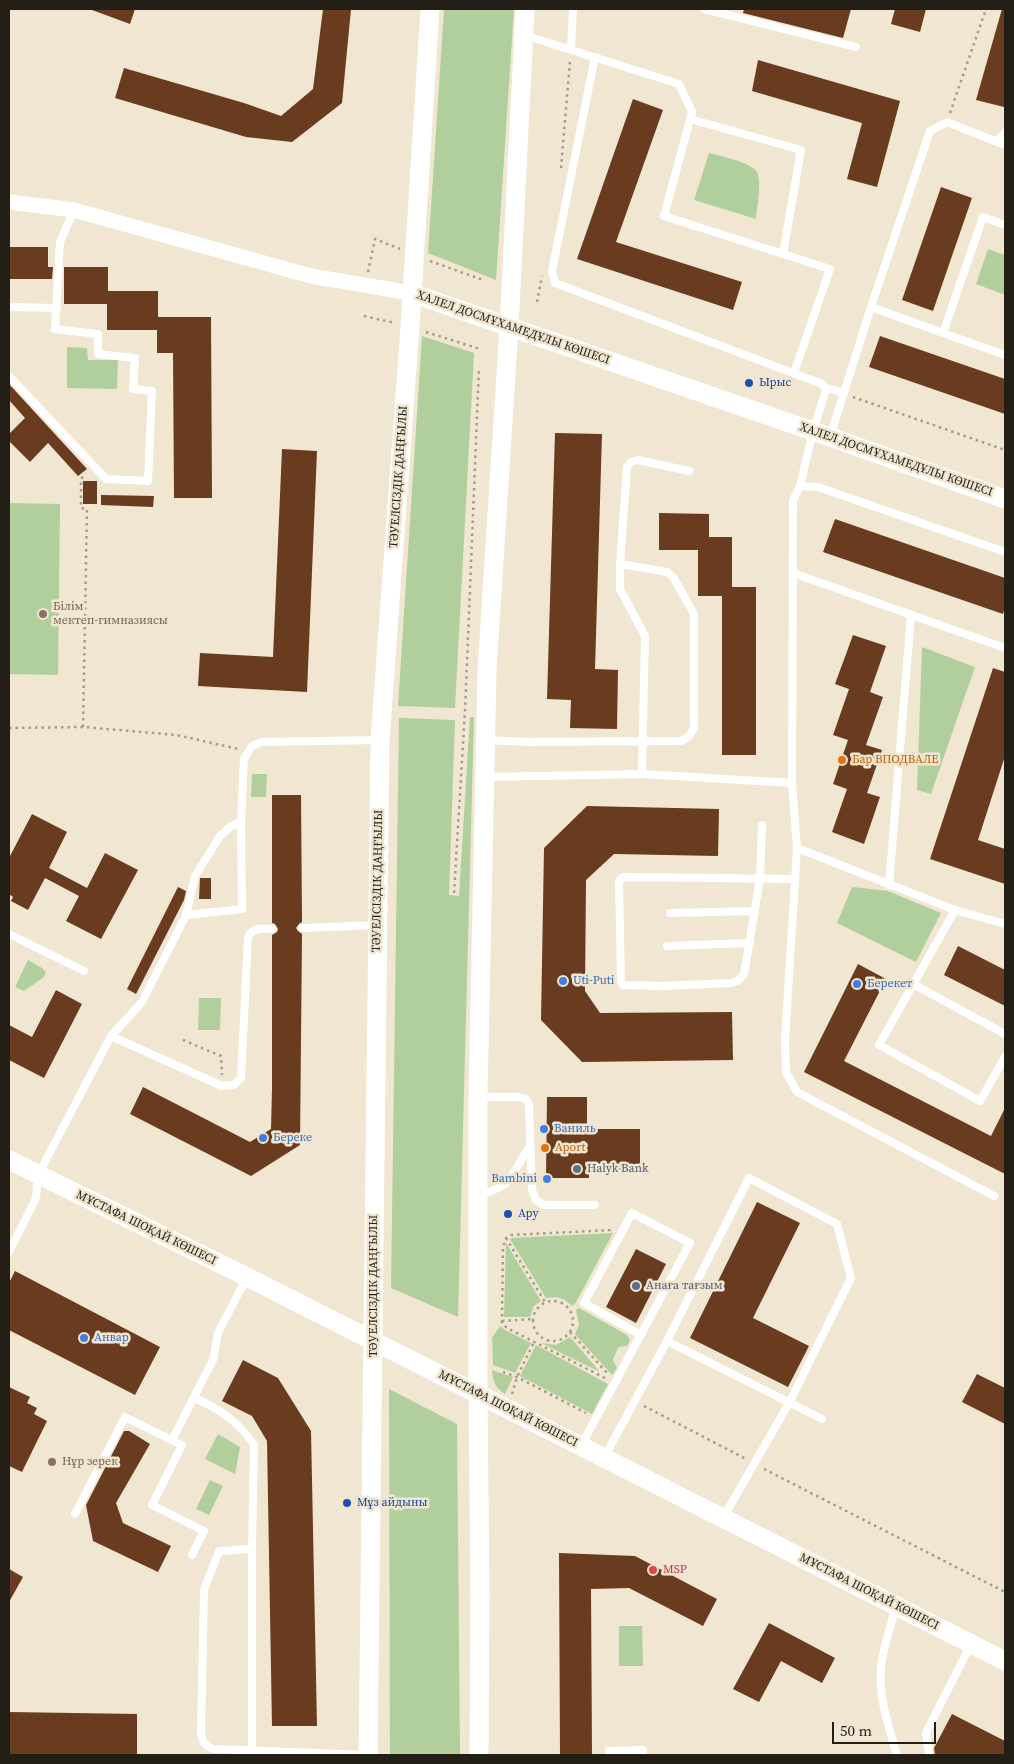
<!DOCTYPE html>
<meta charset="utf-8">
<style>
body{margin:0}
#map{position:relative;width:1014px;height:1764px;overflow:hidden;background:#f0e6d1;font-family:"Source Serif 4",serif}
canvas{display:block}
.frame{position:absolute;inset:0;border:10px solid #231f17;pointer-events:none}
.scale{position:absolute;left:832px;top:1722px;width:104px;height:22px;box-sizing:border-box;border:2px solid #231f17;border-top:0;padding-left:6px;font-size:15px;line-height:18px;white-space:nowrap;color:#231f17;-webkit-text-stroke:4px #f0e6d1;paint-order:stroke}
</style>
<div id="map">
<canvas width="1014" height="1764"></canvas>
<div class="frame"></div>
<div class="scale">50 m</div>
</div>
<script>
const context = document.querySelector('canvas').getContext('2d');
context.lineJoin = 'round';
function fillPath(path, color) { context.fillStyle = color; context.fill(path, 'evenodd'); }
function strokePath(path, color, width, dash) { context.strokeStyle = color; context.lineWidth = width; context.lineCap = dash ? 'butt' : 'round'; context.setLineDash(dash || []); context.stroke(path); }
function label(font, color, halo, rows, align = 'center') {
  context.font = font + ' "Source Serif 4",serif'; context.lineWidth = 5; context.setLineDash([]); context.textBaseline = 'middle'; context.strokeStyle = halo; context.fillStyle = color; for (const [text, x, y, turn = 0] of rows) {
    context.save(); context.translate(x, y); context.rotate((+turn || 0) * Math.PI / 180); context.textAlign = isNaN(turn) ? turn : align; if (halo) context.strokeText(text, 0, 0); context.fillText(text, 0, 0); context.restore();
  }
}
fillPath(new Path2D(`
 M444 9H514L496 280 428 253Z
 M709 153C720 156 751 162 757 172 762 181 757 208 756 219L694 200Z
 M988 249 1005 255V295L976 284Z
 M422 336 474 353 455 708 398 706Z
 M67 347 87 348 88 360H118L117 389 67 388Z
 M9 503 60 504 58 675 9 674Z
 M922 647 975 667 931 794 917 790Z
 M470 717H474L458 1317 391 1288 399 718 455 720 449 895 459 896Z
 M252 774H267L266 797H251Z
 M852 887 888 891 941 913 916 962 837 923Z
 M28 960 42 968 46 972 44 977 24 991 15 987Z
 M199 998H221L220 1030H198Z
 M613 1233 575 1304 572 1306C563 1297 557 1296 546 1298L510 1239 512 1238Z
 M506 1243 541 1301 534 1306 530 1317H504Z
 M579 1308 627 1335 630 1340 627 1346 618 1347 613 1360 617 1368 612 1375 575 1334 579 1325 576 1310Z
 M500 1326 505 1330 531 1343 515 1373 493 1365 492 1338Z
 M570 1337 600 1372 541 1343 556 1345Z
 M536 1345 608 1384 592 1414 520 1376Z
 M492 1370 513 1377 505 1394C495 1388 493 1381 492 1370Z
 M389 1389 457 1424 460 1755H390Z
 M218 1434 240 1447 235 1474 205 1459Z
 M210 1480 223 1486 209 1515 196 1509Z
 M619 1626H642L643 1666H619Z`), '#b0cf9d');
fillPath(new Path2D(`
 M92 9H135L130 24 92 10Z
 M323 9H351L342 103 292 142 246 137 115 98 124 68 244 103 281 116 313 89Z
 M744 9H851L843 38 743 13Z
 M895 9H926L920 32 891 24Z
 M1002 9H1005V101L1004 107 976 100Z
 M758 60 900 101 877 187 847 179 862 123 752 91Z
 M633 99 663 110 616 242 742 282 733 310 577 259Z
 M941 187 972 198 933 311 902 300Z
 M9 247H48V267H53L52 279H9Z
 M64 267H108V291H158V317H211L212 498H174L173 353H157V330H107V304H64Z
 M880 336 1005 379V414L869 367Z
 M9 384 87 469 78 476 48 443 30 462 9 441V434L25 418 9 400Z
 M555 433 602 434 595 669 618 670 617 729 570 728 571 700 547 699Z
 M282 449 317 451 307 692 198 686 200 653 273 657Z
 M83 481H97V504H83Z
 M101 495 154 496 153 507 101 505Z
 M659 513 709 514V537H732V587H756V755H722V596H698V550H659Z
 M835 519 1005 578V607L1003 614 823 552Z
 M853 635 886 646 870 692 883 697 866 745 882 750 867 793 880 797 864 844 832 832 847 789 833 784 848 740 833 735 849 689 835 684Z
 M993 668 1005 672V756L978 840 1005 849V884L930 859Z
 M272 795H301L302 922 299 924 296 928 298 931 302 934 300 1145 251 1176 130 1114 143 1087 250 1142 271 1129 272 1089V935L277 932 278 929 275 924 272 923Z
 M587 806 719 809 718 856 614 854 586 880 585 991 600 1013 732 1012 733 1060 582 1062 541 1020 544 848Z
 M32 814 67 832 49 868 87 888 105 853 138 870 101 939 66 921 79 896 45 878 28 910 11 901 13 897 9 894V858Z
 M200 878H211V899H199Z
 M178 887 186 891 184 900 136 994 127 989Z
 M958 946 1005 970V1006L944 975Z
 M858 964 886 979 844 1061 991 1136 1005 1108V1174L804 1072Z
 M56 990 82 1004 44 1078 9 1060V1025L32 1037Z
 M547 1097H587V1129H640V1172H589V1178H546Z
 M757 1202 800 1223 753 1318 809 1346 788 1387 690 1338Z
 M636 1249 666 1264 636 1323 606 1307Z
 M15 1271 160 1347 135 1395 9 1330V1283Z
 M243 1360 278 1378 311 1431 317 1726H272L267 1441 252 1416 222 1401Z
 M977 1374 1005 1388V1424L962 1402Z
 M9 1387 30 1397 27 1403 37 1408 34 1414 47 1421 22 1472 9 1466Z
 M124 1431H129L150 1444 116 1503 123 1523 171 1546 158 1572 93 1541 86 1505Z
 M559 1553 635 1556 717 1599 703 1626 629 1588 591 1589 592 1755H560Z
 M9 1569 23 1577 9 1602Z
 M769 1623 835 1658 822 1683 781 1661 759 1702 733 1689Z
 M9 1712 137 1714V1755H9Z
 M952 1714 1005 1741V1755H935L934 1748Z`), '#693b1f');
strokePath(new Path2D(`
 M950 113 986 9
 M561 168 570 61
 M430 261 483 280
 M368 272 375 239 400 249
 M537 302 542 276
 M364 316 395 323
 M426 332 480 349
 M853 397 1005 450
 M83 727 87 509 81 508V479L86 474
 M9 728 83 727 177 735 238 749
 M454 893 465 711 479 367
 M183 1040 221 1056 222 1075
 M506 1238 545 1302
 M533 1321a20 20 0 1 1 40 0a20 20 0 1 1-40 0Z
 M502 1321 533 1319
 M570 1332 608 1374
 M503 1372 517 1377 586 1413
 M605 1378 507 1328 502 1323 503 1247 506 1238 511 1235 612 1230
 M512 1394 517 1377 534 1342
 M644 1406 746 1459
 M764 1469 1005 1592`), '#a39c8b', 2.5, [2.5, 4]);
strokePath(new Path2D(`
 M704 9 856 47
 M524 35 679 84 692 112 664 216 830 269 794 373
 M571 49 573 9
 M595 57 552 271 555 283 822 384 826 390 813 431 800 486
 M690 119 801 150 783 254
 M996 141 1005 133
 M1005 225 983 217 943 333 1005 355
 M9 307 57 308
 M871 307 930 131 947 122 1005 145
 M9 376 106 479 148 481 152 391 133 389 135 358 98 354V334L55 329 60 242 74 210
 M824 387 844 393
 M830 437 871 307 943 333
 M793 573 1005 648
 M486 740 525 742 681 741 689 736 694 728V614L673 577 667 572 620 564
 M642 774 645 636 620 589V564L627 467 631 462 638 460 689 471
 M485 777 642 774 792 783
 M762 825 760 879 744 974 739 980 731 983 663 986 623 985 621 981 619 881 623 877 795 879
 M797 848 955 910 1005 924
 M889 885 911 615
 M955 910 879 1045 980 1101 1005 1057
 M670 913 755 911
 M186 915 242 909 241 822
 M302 928 378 925
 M9 934 84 971
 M667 946 750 943
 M913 984 1005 1034
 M111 1036 142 1002 186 915 195 876 220 836 230 827 241 822 244 759 252 746 262 742 380 740
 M478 1097H519L526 1099 529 1104 532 1190 536 1200 544 1205H595
 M994 1196 797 1092 786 1072 785 1040 797 848 792 783 793 500 800 486 818 487 1005 552
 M479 1197 504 1185 510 1179 529 1147
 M9 1252 36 1198 38 1175 111 1036 222 1086 234 1085 241 1078 248 937C253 927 262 929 272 929
 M667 1341 822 1419
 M194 1398C220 1409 238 1421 254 1445L252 1549V1751
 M172 1440 213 1360 218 1333 247 1277
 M581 1446 690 1243 632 1213 584 1303 641 1335
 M604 1458 667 1341 749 1178 837 1224 851 1278 789 1403 723 1518
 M75 1514 125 1417 182 1445 152 1505 204 1531 192 1555
 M252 1549 219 1551 204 1590 201 1734C203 1742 205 1746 213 1749L368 1755
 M896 1606C891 1626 883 1647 881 1667 878 1697 889 1727 897 1755
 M609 1755V1751L643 1750V1755
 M929 1755 926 1733 971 1644`), '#fff', 8);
strokePath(new Path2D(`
 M9 202 74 210 311 276 411 293`), '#fff', 15);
strokePath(new Path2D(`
 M411 293 813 431 1005 499
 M9 1160 247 1277 1005 1661
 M368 1755 380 740 410 327 430 9
 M479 1755 480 1594 478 1394V1097L487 670 509 328 525 9`), '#fff', 19);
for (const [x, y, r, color] of [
 [749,383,5,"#1a4fb4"],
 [43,614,5,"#8d6e63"],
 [842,760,5,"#e8710a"],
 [563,981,5,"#3f7fe0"],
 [857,984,5,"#3f7fe0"],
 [544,1129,5,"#3f7fe0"],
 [263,1138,5,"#3f7fe0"],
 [545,1148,5,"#e8710a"],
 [577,1169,5,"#5c6f8a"],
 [547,1179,5,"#3f7fe0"],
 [508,1214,5,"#1a4fb4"],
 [636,1286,5,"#5c6f8a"],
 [84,1338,5,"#3f7fe0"],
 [52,1462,5,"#8d6e63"],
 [347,1503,5,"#1a4fb4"],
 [653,1570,5,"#e0444e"]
]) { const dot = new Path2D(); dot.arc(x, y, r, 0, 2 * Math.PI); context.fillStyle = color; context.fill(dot); strokePath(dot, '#f0e6d1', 2); }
label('12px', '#231f17', '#f0e6d1', [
 ["ХАЛЕЛ ДОСМҰХАМЕДҰЛЫ КӨШЕСІ",513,328,19],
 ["ХАЛЕЛ ДОСМҰХАМЕДҰЛЫ КӨШЕСІ",896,460,19],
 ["ТӘУЕЛСІЗДІК ДАҢҒЫЛЫ",399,477,-86],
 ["ТӘУЕЛСІЗДІК ДАҢҒЫЛЫ",378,881,-89],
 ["МҰСТАФА ШОҚАЙ КӨШЕСІ",146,1228,26],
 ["ТӘУЕЛСІЗДІК ДАҢҒЫЛЫ",374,1286,-90],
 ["МҰСТАФА ШОҚАЙ КӨШЕСІ",508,1409,27],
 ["МҰСТАФА ШОҚАЙ КӨШЕСІ",869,1592,27]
]);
label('12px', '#164399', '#f0e6d1', [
 ["Ырыс",759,383],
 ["Ару",518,1214],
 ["Мұз айдыны",357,1503]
], 'left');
label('12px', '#785e54', '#f0e6d1', [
 ["Білім",53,607],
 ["мектеп-гимназиясы",53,621],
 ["Нұр зерек",62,1462]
], 'left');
label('12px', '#c56008', '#f0e6d1', [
 ["Бар ВПОДВАЛЕ",852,760],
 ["Aport",555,1148]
], 'left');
label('12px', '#366cbe', '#f0e6d1', [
 ["Uti-Puti",573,981],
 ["Берекет",867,984],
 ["Ваниль",554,1129],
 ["Береке",273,1138],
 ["Bambini",537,1179,"right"],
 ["Анвар",94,1338]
], 'left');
label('12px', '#4e5e75', '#f0e6d1', [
 ["Halyk Bank",587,1169],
 ["Анаға тағзым",646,1286]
], 'left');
label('12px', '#be3a42', '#f0e6d1', [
 ["MSP",663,1570]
], 'left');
</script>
